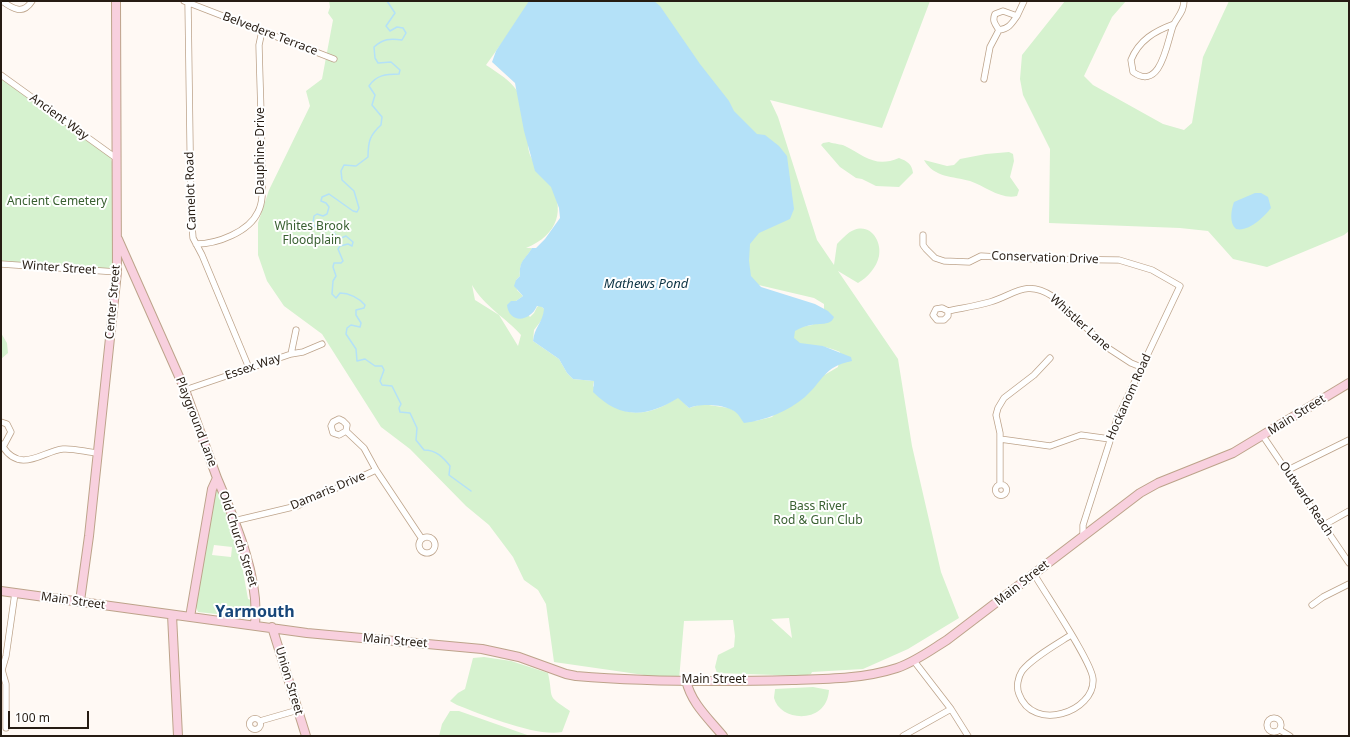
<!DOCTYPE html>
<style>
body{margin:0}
#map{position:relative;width:1350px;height:737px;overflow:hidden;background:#fff9f4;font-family:"Noto Sans",sans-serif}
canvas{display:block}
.frame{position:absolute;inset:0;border:2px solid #261c13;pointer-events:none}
.scale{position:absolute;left:8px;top:711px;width:81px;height:18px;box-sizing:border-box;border:2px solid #261c13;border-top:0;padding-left:5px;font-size:12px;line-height:14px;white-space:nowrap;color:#261c13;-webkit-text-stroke:3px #fff;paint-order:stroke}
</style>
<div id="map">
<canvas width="1350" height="737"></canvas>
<div class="frame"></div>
<div class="scale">100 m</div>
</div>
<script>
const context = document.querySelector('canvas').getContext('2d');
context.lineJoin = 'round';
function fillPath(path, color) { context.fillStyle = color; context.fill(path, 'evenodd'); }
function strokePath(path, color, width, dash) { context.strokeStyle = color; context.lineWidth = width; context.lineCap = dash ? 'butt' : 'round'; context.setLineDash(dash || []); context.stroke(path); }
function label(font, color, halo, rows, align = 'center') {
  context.font = font + ' "Noto Sans",sans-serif'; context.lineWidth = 4; context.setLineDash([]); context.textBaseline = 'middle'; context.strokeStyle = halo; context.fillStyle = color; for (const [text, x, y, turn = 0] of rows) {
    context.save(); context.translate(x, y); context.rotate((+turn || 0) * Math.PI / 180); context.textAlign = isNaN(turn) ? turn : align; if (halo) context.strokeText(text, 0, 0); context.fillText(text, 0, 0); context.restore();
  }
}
fillPath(new Path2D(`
 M329 1H532L486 65C514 83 525 92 528 127 528 136 527 147 530 155 534 164 542 172 548 180 567 209 558 235 526 248H532C526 259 519 261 520 276L516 280 517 290 523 296 516 301 530 317 534 313 537 307 540 305 544 309V317L534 330 533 341 559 359 567 373 573 379 594 381 593 386C599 392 606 401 613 406 636 419 658 411 678 397L689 408 702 404 729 408 755 421 772 417 785 402 809 384 838 367 840 352C815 342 811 346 785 354L794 328 812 325 824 317V304L814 298 750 283 620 1H930L882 128 770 100 778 117 817 240 834 265 837 244C842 239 848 232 854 230 871 223 882 242 879 256 877 267 867 278 858 283L838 271 898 359 912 446 941 572 959 618 908 649 863 669 812 672 811 674 804 676 717 673 715 667 718 655 734 647 735 636 733 620 684 621 679 680 554 662 546 604 538 590 524 580 513 557 489 525 466 506 410 449 381 427 322 334 284 306 267 281 258 255V223L269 190 310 106 306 91 322 79 333 20 328 13 330 7ZM472 285C484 306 506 318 521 335L518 346 499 315 475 300ZM789 618 792 638 771 619Z
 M1065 1H1126L1112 17 1084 76 1093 85 1163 124 1184 130 1192 123 1203 57 1229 1H1349V231L1344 235 1267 267 1233 259 1208 231 1180 228 1049 223 1050 149 1023 95 1020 79 1022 55Z
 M1 78 110 156 112 162V269L1 262Z
 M829 142C834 144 841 144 845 146 865 156 875 168 899 158 907 161 912 164 913 173L899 187 876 186 862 179 856 178 840 167 821 145 823 143Z
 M1009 152 1013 154 1014 161 1010 177 1019 190 1017 196C1001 200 985 186 970 181 953 176 934 178 924 160L947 166 954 165 960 159 986 154Z
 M1 333 7 343 8 353 1 359Z
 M216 488 229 521 228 523 241 560 248 599 251 600 250 611 244 617 198 612 195 604ZM214 545 232 547 231 557 212 555Z
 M484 657 511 661 548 673C554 700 545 694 570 711L562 732C536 737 483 715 457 705L450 701 458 693 465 689 473 658Z
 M813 687 829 690C827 725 780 722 774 698 774 696 775 691 775 689Z
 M450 711H459L530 736H439L442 724Z`), '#d6f2cf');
fillPath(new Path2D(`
 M529 1H654L660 6 700 64 729 101 734 111 757 134 765 135 779 146 787 156 794 209 790 219 759 233 750 244 749 261 751 276 761 287 815 304 828 311 834 317C831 326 819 323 811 325 805 326 800 328 795 331L794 338 800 343 823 346 851 357 852 361C823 367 824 380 805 397 787 412 766 420 744 423 741 419 738 413 734 411 724 404 699 403 689 408L678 398C647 417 621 420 593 392L594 381 573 379 567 373 559 359 533 341C534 328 543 322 544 309L542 307 537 306C530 322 509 324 507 305L511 301H516L523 296 514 286 516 280 520 276C519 260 525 260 532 248H536L545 239 560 218 559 208 551 187 535 171 524 131 515 83 492 62 496 51Z
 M1255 193H1261L1268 197 1271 208C1264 217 1249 232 1236 229 1229 223 1231 210 1234 202Z`), '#b4e1f8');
strokePath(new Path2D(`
 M387 1 395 13 386 26 390 31 397 27 403 28 406 33 402 40C390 38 383 39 374 47L375 58 378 63 391 62 400 70 399 74C386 74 376 75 369 86L375 95 372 105 382 117 381 125C370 135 368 141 368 157L356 166 344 165 341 171 342 180 354 191 359 208 357 212 353 211 329 194 322 197 321 201 326 203 329 207 327 214 323 216 317 214 314 216 313 223 316 229 327 225 339 239 346 236 353 242 352 246 348 244 340 246 338 249 343 261 341 263H334L333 267 336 276 333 281 332 294 336 298 340 293C349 293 359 298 365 305L364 308 356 310V315L361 323 360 327 351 325 347 328 346 334 356 349 357 361 365 359 375 366H382L384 370 380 381 382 385 392 386 401 404 399 408 400 412 410 413 417 428 416 440 424 450C436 450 443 457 450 466L449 475 471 491`), '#b4e1f8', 1.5);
const street = new Path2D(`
 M2 1C13 9 23 15 32 1
 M184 1 334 59
 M188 3 191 212 193 238 202 255 249 368
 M1017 16 1024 1
 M1174 24C1155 31 1139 40 1131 60L1133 72C1161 92 1167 42 1173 26 1177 17 1184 12 1184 1
 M1 75 116 158
 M984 79 990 47 999 30C1009 29 1012 23 1017 16L1003 11 995 14C992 21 995 24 999 30
 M923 235V245L926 249 935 258 944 261 969 262 981 256 1034 259 1119 260 1152 270 1180 286 1117 419 1083 525V536
 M196 244C217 244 249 232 258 212 264 201 262 185 262 173 262 130 260 88 259 45L262 31
 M1 264 117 272
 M948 311V316L944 320H937L933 315 936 309 942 308 948 311C962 308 976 306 990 302 1014 295 1026 279 1052 296L1108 348 1131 363 1141 367
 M291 354 296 330
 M185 390 291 354 303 352 322 344
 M1 422 7 424 11 432 3 447 1 444
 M346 431 347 425 343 421 339 419 333 422 331 426 333 433 339 435 346 431 364 448 376 470 422 539
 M1263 436 1349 563
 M1000 439 1050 446 1081 435 1110 439
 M3 447C21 474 43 451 63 449 73 448 86 452 97 453
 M1288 470 1349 440
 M995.5 490a5.5 5.5 0 1 1 11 0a5.5 5.5 0 1 1-11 0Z
 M1000 485V433L996 415 998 408 1004 398 1034 375 1050 358
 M234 521 297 506 376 470
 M1324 525 1349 511
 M419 545a8 8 0 1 1 16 0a8 8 0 1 1-16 0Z
 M1034 574C1045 593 1092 662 1093 679 1095 712 1033 733 1019 694 1016 687 1018 677 1022 671 1032 658 1057 644 1071 635
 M1312 605 1323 597 1349 584
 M914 661 951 709 968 736
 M1267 725a7 7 0 1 1 14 0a7 7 0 1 1-14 0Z
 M249.5 724a5.5 5.5 0 1 1 11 0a5.5 5.5 0 1 1-11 0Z
 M260 721 298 710
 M6 728V684L2 670 6 656 15 593
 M1280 730 1290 736
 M903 736 951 709`);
const secondary = new Path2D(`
 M118 239 185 390 217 478 212 489 190 617
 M217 478C235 521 260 578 255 624
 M1 591 307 633 482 649 519 657 566 674 576 676C648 682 720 682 792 680 827 679 863 679 897 668 915 662 931 650 947 640L1140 493 1158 483 1233 453 1349 383
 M80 601 89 536 117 272 116 1
 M172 615 178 736
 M272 627 306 736
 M686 680C691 703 708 718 723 736`);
strokePath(street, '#bda38a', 7);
strokePath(secondary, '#bda38a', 10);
strokePath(street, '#fff', 5.5);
strokePath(secondary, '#f8d0de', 8);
label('12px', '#261c13', '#fff', [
 ["Belvedere Terrace",270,34,21],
 ["Ancient Way",59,117,36],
 ["Dauphine Drive",261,151,-90],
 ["Camelot Road",191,191,-92],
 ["Conservation Drive",1045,258,2],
 ["Winter Street",59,268,4],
 ["Center Street",113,302,-85],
 ["Whistler Lane",1080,323,42],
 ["Essex Way",253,367,-19],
 ["Hockanom Road",1129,397,-66],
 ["Main Street",1297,415,-32],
 ["Playground Lane",196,422,69],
 ["Damaris Drive",328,491,-23],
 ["Outward Reach",1306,499,56],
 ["Old Church Street",238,539,72],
 ["Main Street",1022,583,-38],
 ["Main Street",73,601,8],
 ["Main Street",395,641,5],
 ["Main Street",714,680],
 ["Union Street",289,681,73]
]);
label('12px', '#396031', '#fff', [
 ["Ancient Cemetery",57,202],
 ["Whites Brook",312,227],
 ["Floodplain",312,241],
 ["Bass River",818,507],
 ["Rod & Gun Club",818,521]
]);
label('italic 13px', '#0c3344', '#fff', [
 ["Mathews Pond",646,284]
]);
label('bold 16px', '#174679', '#fff', [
 ["Yarmouth",255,612]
]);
</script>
